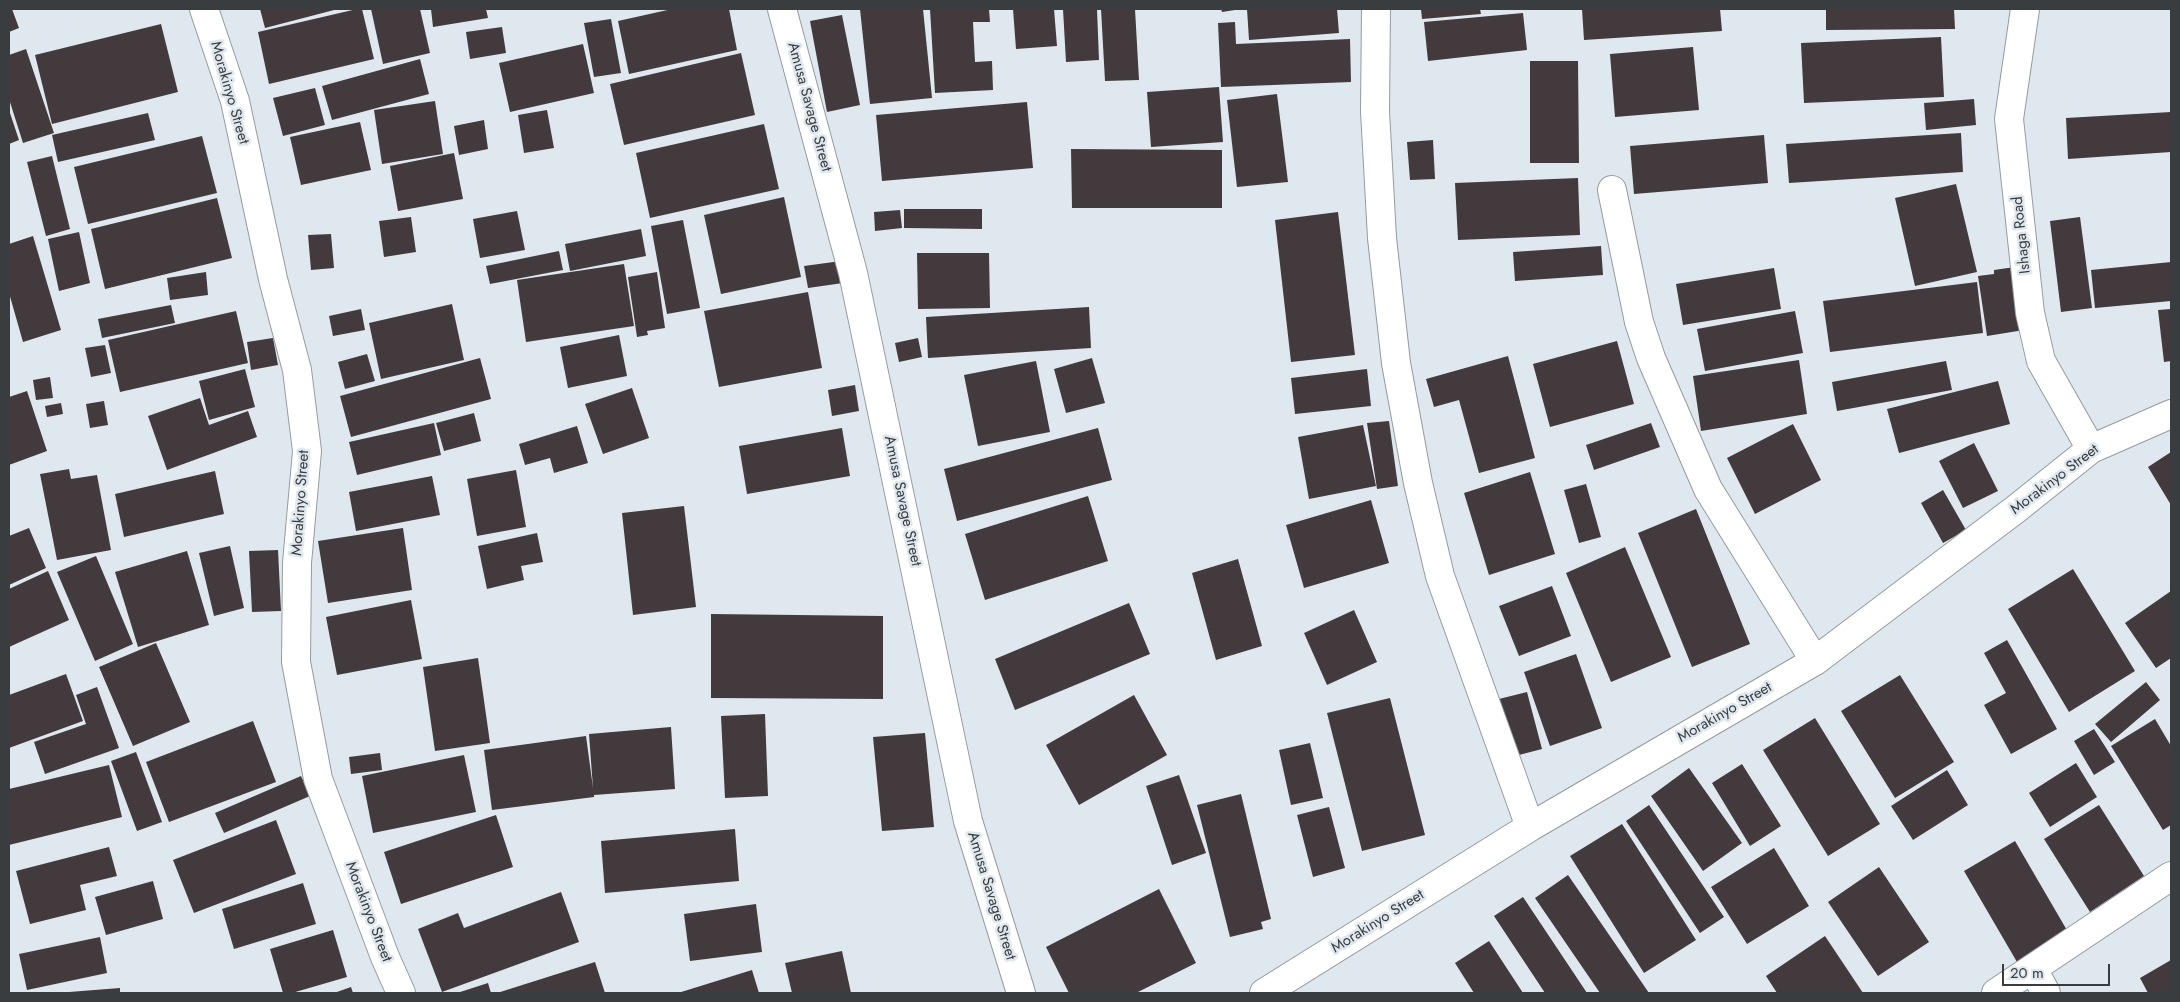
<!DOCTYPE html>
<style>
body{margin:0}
#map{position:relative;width:2180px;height:1002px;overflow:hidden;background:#e0e8ef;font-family:Jost,sans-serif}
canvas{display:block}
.frame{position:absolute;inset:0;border:10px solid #3a3d3f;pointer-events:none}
.scale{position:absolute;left:2002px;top:964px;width:108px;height:22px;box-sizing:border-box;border:2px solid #3a3d3f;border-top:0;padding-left:6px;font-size:15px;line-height:18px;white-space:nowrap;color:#3a3d3f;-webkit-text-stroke:4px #e0e8ef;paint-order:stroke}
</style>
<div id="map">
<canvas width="2180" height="1002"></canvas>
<div class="frame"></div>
<div class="scale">20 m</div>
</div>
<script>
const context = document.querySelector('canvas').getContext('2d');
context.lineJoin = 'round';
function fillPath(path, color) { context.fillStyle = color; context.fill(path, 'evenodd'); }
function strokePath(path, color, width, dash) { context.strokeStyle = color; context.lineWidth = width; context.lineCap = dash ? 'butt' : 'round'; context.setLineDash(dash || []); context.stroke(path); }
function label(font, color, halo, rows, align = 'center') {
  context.font = font + ' Jost,sans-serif'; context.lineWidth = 5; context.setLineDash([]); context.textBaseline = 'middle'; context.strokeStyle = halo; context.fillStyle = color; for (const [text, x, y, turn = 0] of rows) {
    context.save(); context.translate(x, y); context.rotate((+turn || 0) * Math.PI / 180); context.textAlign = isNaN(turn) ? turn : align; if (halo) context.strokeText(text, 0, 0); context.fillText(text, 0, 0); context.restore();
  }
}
fillPath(new Path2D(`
 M9 9H12L19 28 9 32Z
 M260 9H338L265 28Z
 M357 9H362L374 59 269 84 258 32Z
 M371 9H420L430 53 383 64Z
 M431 9H486L488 18 433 27Z
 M672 9H729L737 50 629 74 618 21Z
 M860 9H923L932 98 870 104Z
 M930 9H989L990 22H973L975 62 992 61 993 90 935 93Z
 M1013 9H1054L1057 46 1016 49Z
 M1063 9H1097L1099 60 1066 62Z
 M1101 9H1135L1139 80 1105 81Z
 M1221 9H1235V10L1222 12Z
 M1247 9H1337L1339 33 1249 40Z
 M1421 9H1480L1481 14 1422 19Z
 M1582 9H1720L1722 31 1584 40Z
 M1826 9H1954L1955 29 1826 30Z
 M1523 13 1527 50 1428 61 1424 22Z
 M842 15 860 105 827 112 810 21Z
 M611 19 621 73 594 77 584 23Z
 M1235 22 1236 44 1350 39 1351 82 1221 87 1218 23Z
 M161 24 178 92 52 124 35 55Z
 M502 27 506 53 470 59 466 32Z
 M1941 37 1944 97 1804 103 1801 43Z
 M583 44 594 93 510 112 499 63Z
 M1693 47 1699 110 1615 117 1610 54Z
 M26 49 54 133 23 143 9 99V55Z
 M741 53 755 115 624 145 610 84Z
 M420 59 429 94 332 120 322 86Z
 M1530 61H1578L1579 163H1530Z
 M1219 87 1223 142 1151 147 1147 92Z
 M315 88 325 125 283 136 273 98Z
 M1277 94 1288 182 1237 187 1227 100Z
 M1974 99 1976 125 1926 130 1924 103Z
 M435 101 443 154 382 164 374 110Z
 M1027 102 1033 168 882 181 876 115Z
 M9 110 19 140 9 144Z
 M547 110 554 148 524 153 518 115Z
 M2171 112V152L2068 159 2066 118Z
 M148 113 155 140 58 162 52 135Z
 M484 120 488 149 459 155 454 126Z
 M360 122 371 170 301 185 290 137Z
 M764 124 779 189 650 218 636 153Z
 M1961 133 1963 172 1789 183 1786 144Z
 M1764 135 1768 183 1634 194 1630 146Z
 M202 136 217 193 88 224 74 167Z
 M1433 140 1435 179 1410 180 1407 142Z
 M1071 149 1222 150V208H1072Z
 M454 153 463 199 398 211 390 166Z
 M52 156 70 229 46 236 27 162Z
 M1578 178 1580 235 1458 240 1455 183Z
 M1956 184 1977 272 1915 286 1895 198Z
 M784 197 801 277 721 294 704 215Z
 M217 198 232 258 105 289 91 229Z
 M904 209H982V229L904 228Z
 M900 210 902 228 875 231 874 212Z
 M517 211 525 250 480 258 473 219Z
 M1338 212 1355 355 1291 362 1275 220Z
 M411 217 416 252 384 257 379 221Z
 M2080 217 2092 308 2061 312 2050 221Z
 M683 220 700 308 667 314 651 226Z
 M641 229 646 256 570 271 565 244Z
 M79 232 90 283 59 291 48 239Z
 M331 234 334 268 311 270 308 235Z
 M33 236 61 330 23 342 9 293V244Z
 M1601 246 1603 275 1515 281 1513 252Z
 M559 251 563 270 490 284 486 266Z
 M917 253H989L990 308 918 309Z
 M841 261 843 283 808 288 804 266Z
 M2171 262V301L2095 308 2091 270Z
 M624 264 634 326 526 342 517 280Z
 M2015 267 2024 330 1987 336 1978 276 1994 274V270Z
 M1774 268 1781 309 1683 325 1676 284Z
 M206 272 208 295 170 300 167 278Z
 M657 272 665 328 647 331 648 335 637 337 628 277Z
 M1977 282 1983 333 1830 352 1823 301Z
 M808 292 822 368 719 387 704 311Z
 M452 304 464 360 381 379 369 323Z
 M171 305 175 323 102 338 98 319Z
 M1089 307 1091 348 928 358 926 317Z
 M361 309 365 330 333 336 329 316Z
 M2171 309V361L2164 362 2158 310Z
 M236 311 248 363 120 392 108 340Z
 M1795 311 1803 353 1705 371 1697 329Z
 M619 335 627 376 568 388 560 347Z
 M273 338 278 365 251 370 247 342Z
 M918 338 922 357 899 362 895 343Z
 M1617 341 1634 404 1550 427 1533 364Z
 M105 345 111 373 91 377 85 348Z
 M367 354 375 381 345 389 338 362Z
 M1508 356 1535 458 1479 473 1459 400 1434 407 1426 379Z
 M480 358 491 399 351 437 340 396Z
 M1092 358 1105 403 1066 413 1054 369Z
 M1799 360 1807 414 1701 431 1693 376Z
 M1036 361 1050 432 978 446 964 375Z
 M1946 361 1952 390 1837 411 1832 382Z
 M245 369 255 407 209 420 199 381Z
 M1367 369 1371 406 1295 414 1291 378Z
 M50 377 53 398 36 400 33 380Z
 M1998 381 2010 424 1899 453 1887 409Z
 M855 385 859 411 832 416 828 390Z
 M632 388 649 438 603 454 585 404Z
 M27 391 47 451 9 465V397Z
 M200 398 209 425 248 411 257 437 167 470 148 416Z
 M104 401 108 425 90 428 86 404Z
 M61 403 63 414 47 417 45 406Z
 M474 413 481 441 444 451 436 423Z
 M1389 421 1398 486 1377 489 1367 423Z
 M434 423 441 455 357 475 349 442Z
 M1651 423 1660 447 1594 470 1586 445Z
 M1793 424 1821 480 1755 514 1727 458Z
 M1363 425 1376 486 1309 499 1298 437Z
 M577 426 588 463 554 473 550 458 525 465 519 444Z
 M842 428 850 476 747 494 739 446Z
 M1098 428 1112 480 957 521 944 469Z
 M1974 443 1998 491 1963 508 1939 461Z
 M2171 452V505L2148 467Z
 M69 469 71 479 97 475 111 550 57 560 40 474Z
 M516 470 526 527 477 536 467 479Z
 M215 471 224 514 124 537 115 494Z
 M1530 472 1555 554 1489 575 1464 493Z
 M432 476 440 515 356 531 349 492Z
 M1586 484 1601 537 1579 543 1564 490Z
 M1943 490 1966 530 1943 543 1921 503Z
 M1088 496 1108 561 985 600 965 534Z
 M1371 500 1389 563 1304 588 1286 525Z
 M684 506 696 607 633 615 622 513Z
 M1696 509 1750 644 1692 667 1638 533Z
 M29 528 46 568 9 585V536Z
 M403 528 412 590 328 603 318 541Z
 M537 533 543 562 521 566 524 580 487 589 478 546Z
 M230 546 244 608 214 616 199 553Z
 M1625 547 1671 657 1611 682 1566 573Z
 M278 550 281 611 252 612 249 551Z
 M187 551 209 625 138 647 115 572Z
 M96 556 133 644 95 661 57 572Z
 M1238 559 1262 646 1216 660 1192 573Z
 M2073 569 2135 671 2069 712 2008 609Z
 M48 571 69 620 9 647V589Z
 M1552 586 1571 636 1519 656 1499 606Z
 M2171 591V658L2156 668 2125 623Z
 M411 600 422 659 337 675 326 617Z
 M1129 603 1150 654 1015 710 995 659Z
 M1354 610 1377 662 1327 685 1304 633Z
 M711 614 883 616V699L711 698Z
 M2007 640 2057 729 2011 754 1984 705 2006 693 1984 653Z
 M156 643 190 722 133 746 99 667Z
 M1576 654 1602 728 1550 746 1524 672Z
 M478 658 490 743 435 751 423 667Z
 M66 674 83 721 9 748V695Z
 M1900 675 1954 762 1895 798 1841 711Z
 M2146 682 2160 700 2111 742 2095 724Z
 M97 687 119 748 45 774 34 742 86 724 76 695Z
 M1527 692 1542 749 1515 756 1499 699Z
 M1134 695 1167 755 1079 805 1046 745Z
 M1390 698 1425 835 1362 851 1327 713Z
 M765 714 768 796 725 798 721 716Z
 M1815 718 1880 824 1828 856 1763 750Z
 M2155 719 2171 746V825L2163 830 2111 746Z
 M253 721 276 782 169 822 146 762Z
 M671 727 675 789 594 795V797L492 810 484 750 586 736 593 788 589 734Z
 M2094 729 2115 762 2094 775 2074 741Z
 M925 733 934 827 882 831 873 737Z
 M1310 743 1323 798 1291 805 1279 750Z
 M136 752 162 822 137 831 111 761Z
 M380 753 382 770 351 774 349 757Z
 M464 755 476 812 373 833 362 776Z
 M2076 763 2097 797 2050 827 2029 793Z
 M1742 764 1781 826 1750 846 1712 783Z
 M109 765 122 817 9 845V789Z
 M1689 768 1742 843 1703 871 1651 796Z
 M1947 770 1968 805 1913 840 1891 806Z
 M1179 775 1206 853 1172 865 1146 786Z
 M301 776 310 796 224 833 215 813Z
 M1241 794 1271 919 1261 922 1263 929 1230 937 1197 805Z
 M1649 805 1724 917 1700 933 1626 821Z
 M2099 805 2144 876 2090 912 2044 839Z
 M1329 807 1345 868 1313 877 1297 815Z
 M496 815 513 867 401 904 384 852Z
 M276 820 296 874 194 913 173 860Z
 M1622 824 1696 940 1644 973 1570 856Z
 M735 829 739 881 605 893 601 841Z
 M2015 841 2068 932 2017 962 1964 871Z
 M109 847 117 876 80 885 86 910 30 924 16 871Z
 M1774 848 1809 906 1747 944 1711 887Z
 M1879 867 1929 942 1878 976 1828 902Z
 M1568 875 1649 993H1600L1535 898Z
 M153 881 163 919 106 935 95 897Z
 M303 883 316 924 234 949 222 909Z
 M1159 889 1196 963 1136 993H1069L1046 947Z
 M561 892 579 942 442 992 418 929 458 913 464 928Z
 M1523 897 1587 993H1545L1494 916Z
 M756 904 762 952 690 961 684 914Z
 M333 930 347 977 292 993H283L270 949Z
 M1825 936 1863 993H1777L1766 976Z
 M100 937 107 973 27 990 19 954Z
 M1489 941 1523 993H1474L1455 963Z
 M842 951 851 993H792L785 963Z
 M2171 960V993H2148L2140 978Z
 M595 962 605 993H497Z
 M752 970 759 993H678Z
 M488 983 491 993H457Z
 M351 987 353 993H334Z
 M120 988V993H69V992Z`), '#433a3d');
const minor = new Path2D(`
 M204 9 235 101 273 279 297 370 307 451 297 563 296 662 318 779 385 957 401 993
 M782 9 853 273 968 821 1021 993
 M1376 9 1375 111 1382 238 1396 363 1418 483 1440 576 1530 827
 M2025 9 2009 119 2030 313 2041 361 2091 449
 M1612 190 1639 322 1651 358 1708 489 1815 661
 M2033 969 2046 993
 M1264 993 1530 827 1815 661 2016 509 2091 449 2171 414
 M1996 993 2171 876`);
strokePath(minor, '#949ba1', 30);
strokePath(minor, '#fff', 28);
label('15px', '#3a3d3f', '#e0e8ef', [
 ["Morakinyo Street",229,93,74],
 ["Amusa Savage Street",809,107,75],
 ["Ishaga Road",2022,235,-96],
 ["Morakinyo Street",2055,480,-37],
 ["Amusa Savage Street",902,501,78],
 ["Morakinyo Street",301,503,-86],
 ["Morakinyo Street",1725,713,-30],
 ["Amusa Savage Street",991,896,73],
 ["Morakinyo Street",368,912,69],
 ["Morakinyo Street",1378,922,-32]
]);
</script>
